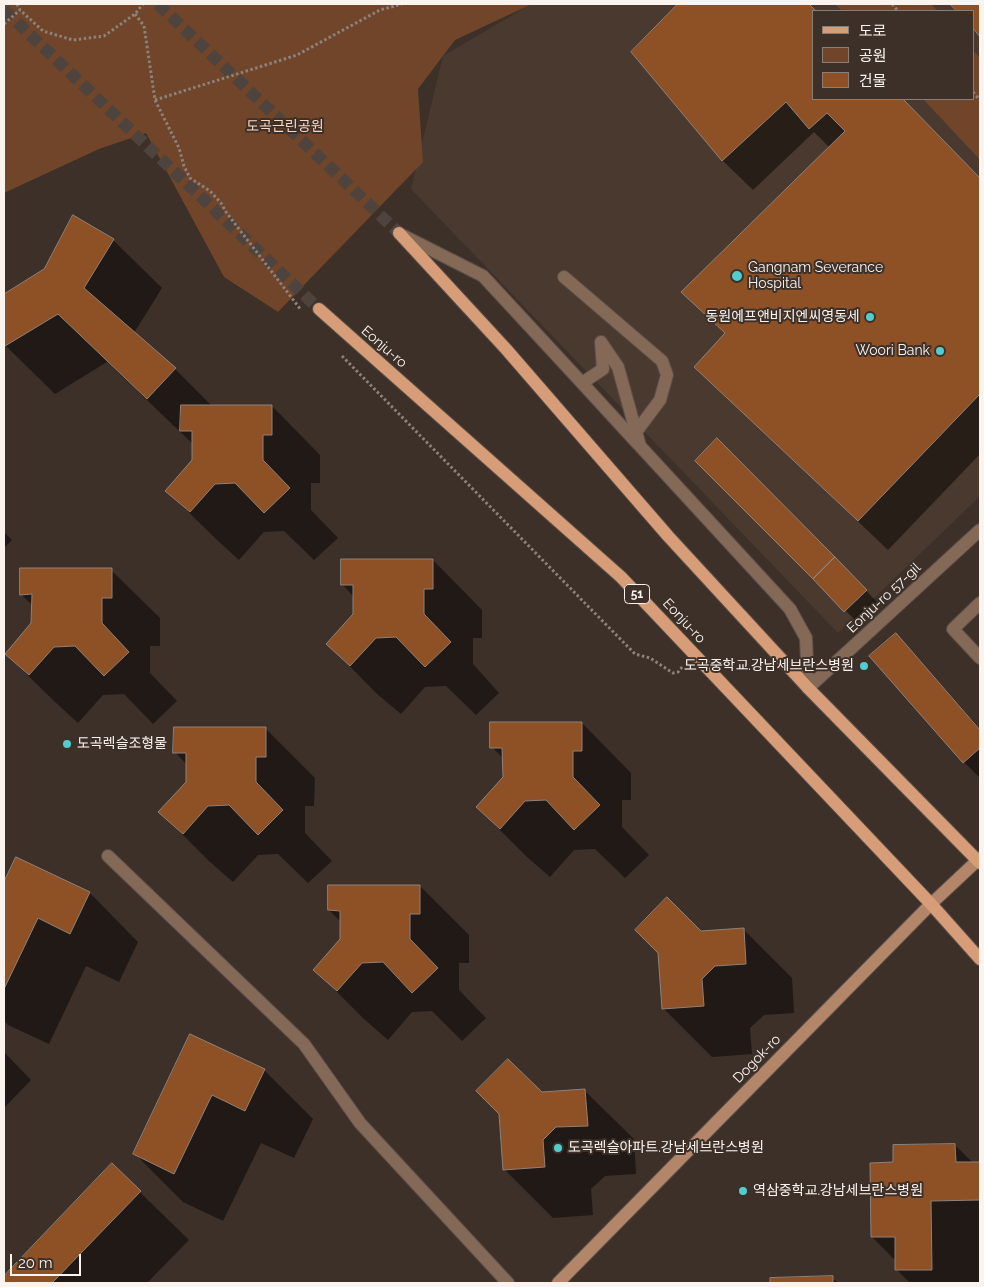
<!DOCTYPE html>
<meta charset="utf-8">
<style>
body{margin:0}
#map{position:relative;width:984px;height:1287px;overflow:hidden;background:#3c3029;font-family:Raleway,"Noto Sans KR",sans-serif}
canvas{display:block}
.frame{position:absolute;inset:0;border:5px solid #fbf3ee;pointer-events:none}
.legend{position:absolute;left:812px;top:10px;width:162px;height:90px;box-sizing:border-box;background:#3c3029;border:1px solid #887e78;margin:0;padding:6px 9px;list-style:none;font-size:15px;color:#fbf3ee}
.legend li{display:flex;align-items:center;gap:10px;height:25px}
.legend b{width:25px;border:1px solid #887e78}
.scale{position:absolute;left:10px;top:1254px;width:71px;height:22px;box-sizing:border-box;border:2px solid #fbf3ee;border-top:0;padding-left:6px;font-size:15px;line-height:18px;white-space:nowrap;color:#fbf3ee;-webkit-text-stroke:4px #3c3029;paint-order:stroke}
</style>
<div id="map">
<canvas width="984" height="1287"></canvas>
<div class="frame"></div>
<ul class="legend">
<li><b style="height:6px;background:#d79d78"></b>도로</li>
<li><b style="height:14px;background:#704529"></b>공원</li>
<li><b style="height:14px;background:#8e5025"></b>건물</li>
</ul>
<div class="scale">20 m</div>
</div>
<script>
const context = document.querySelector('canvas').getContext('2d');
context.lineJoin = 'round';
function fillPath(path, color) { context.fillStyle = color; context.fill(path, 'evenodd'); }
function strokePath(path, color, width, dash) { context.strokeStyle = color; context.lineWidth = width; context.lineCap = dash ? 'butt' : 'round'; context.setLineDash(dash || []); context.stroke(path); }
function label(font, color, halo, rows, align = 'center') {
  context.font = font + ' Raleway,"Noto Sans KR",sans-serif'; context.lineWidth = 4; context.setLineDash([]); context.textBaseline = 'middle'; context.strokeStyle = halo; context.fillStyle = color; for (const [text, x, y, turn = 0] of rows) {
    context.save(); context.translate(x, y); context.rotate((+turn || 0) * Math.PI / 180); context.textAlign = isNaN(turn) ? turn : align; if (halo) context.strokeText(text, 0, 0); context.fillText(text, 0, 0); context.restore();
  }
}
fillPath(new Path2D(`
 M531 4H835L842 11H813V99H923L980 160V496L838 633 411 189 443 56Z
 M931 4H980V58L973 50V11H938Z`), '#4a392e');
fillPath(new Path2D(`
 M4 4H532L455 40 418 89 423 162 278 312 224 277 146 133 99 149 4 193Z
 M835 4H931L938 11H842Z
 M973 50 980 58V160L923 99H973Z`), '#704529');
fillPath(new Path2D(`
 M680 4H807L814 11H813V99H900L980 181V454L888 550 696 367 726 334 682 292 830 148 814 132 753 190 723 161 633 52Z
 M952 4H980V35L973 27V11H959Z
 M113 240 162 288 134 333 175 369 212 406H272L320 455V483H311V510L338 538 314 560 284 531 264 532 239 560 216 539 167 491 194 460V445L107 362 55 394 6 346 4 341V295L45 270Z
 M696 461 850 574 877 602 856 621Z
 M4 532 12 540 4 548Z
 M433 560 482 610V638H473V664L499 693 476 715 446 686 425 687 401 714 377 694 328 644 354 614V597L342 584Z
 M111 570 160 618V646H150V673L177 701 153 724 124 694 103 695 78 723 55 702 6 654 33 624V606L21 594Z
 M896 635 912 651 980 729V778L964 762 871 656Z
 M582 723 631 773V800H622V827L649 855 625 878 595 849 574 850 550 877 527 857 477 807 504 777V759L492 747Z
 M265 728 315 778 314 806H305V833L332 861 308 883 278 854 258 855 233 882 210 862 160 812 187 783V765L175 752Z
 M16 858 90 893 138 942 119 982 86 966 49 1044 8 1025 4 1021V885Z
 M420 886 469 935V963H459V990L486 1018 462 1041 432 1011 412 1012 388 1040 364 1019 315 970 341 940V922L329 910Z
 M744 930 792 978 794 1013 764 1015 750 1028 752 1054 712 1057 663 1008 701 932Z
 M191 1035 264 1070 313 1119 294 1158 261 1143 223 1221 183 1202 134 1153Z
 M4 1052 31 1080 4 1108Z
 M585 1091 634 1139 636 1174 605 1176 591 1189 593 1215 553 1218 504 1169 542 1093Z
 M955 1145 973 1163H980V1283H910L897 1270 896 1261 872 1237 894 1164Z
 M112 1165 189 1240 147 1283H4V1278Z
 M832 1278 838 1283H771V1279Z`), '#0007');
const building = new Path2D(`
 M678 4H809L816 11H813V99H903L980 178V394L858 521 694 367 725 333 681 292 845 131 827 113 809 129 786 102 722 161 631 52Z
 M950 4H980V37L973 28V11H957Z
 M73 215 114 239 84 288 176 368 147 399 58 314 5 346 4 344V294L44 269Z
 M181 405H272V435H263V460L290 488 264 513 235 483 215 484 190 512 165 491 192 460V431H180Z
 M717 438 835 557 813 579 695 461Z
 M835 557 867 590 844 612 813 579Z
 M341 559H433V589H424V614L451 642 425 667 396 637 376 638 350 666 326 644 353 614V585H341Z
 M20 568H112V598H102V623L129 652 104 676 75 646 54 647 29 675 5 654 31 623 32 594 20 595Z
 M896 633 980 730V748L963 763 869 656Z
 M490 722H582V751H573V777L600 805 574 830 546 800 525 801 500 829 476 807 503 777 502 748H490Z
 M174 727H266V757H256V782L283 810 258 835 229 805 208 806 183 834 158 812 186 782V753H173Z
 M16 857 90 892 70 934 38 918 4 989V882Z
 M328 885H420V914H410V939L438 968 412 993 383 962 362 963 337 991 313 970 340 939V911L328 910Z
 M667 897 701 931 744 928 746 964 715 966 702 979 704 1006 662 1009 658 953 635 930Z
 M190 1034 265 1069 245 1111 212 1095 174 1174 133 1154Z
 M508 1059 542 1092 585 1089 588 1126 556 1127 543 1140 545 1167 503 1170 499 1114 476 1091Z
 M955 1144 956 1162H980V1200L931 1201 932 1270H895V1237H871L870 1163 893 1162V1145Z
 M112 1163 141 1191 52 1283H4V1276Z
 M833 1276V1283H770V1278Z`);
fillPath(building, '#8e5025');
strokePath(building, '#8f8179', 1);
strokePath(new Path2D(`
 M158 4 399 233
 M4 10 319 309`), '#4f443d', 12, [12, 6]);
const service = new Path2D(`
 M402 235 483 276 582 383 603 369 601 342
 M564 277 662 361 667 375 660 400 636 432
 M601 342 618 367 640 446 790 609 806 638 808 688
 M582 383 638 444
 M980 603 953 629 980 658
 M108 856 304 1044 360 1123 508 1283`);
const minor = new Path2D(`
 M808 688 980 530`);
const secondary = new Path2D(`
 M558 1283 931 904 980 858`);
const primary = new Path2D(`
 M399 233 506 349 668 536 808 688 980 863
 M319 309 621 577 931 904 980 959`);
strokePath(service, '#5b4f49', 14);
strokePath(minor, '#5b4f49', 14);
strokePath(secondary, '#5b4f49', 14);
strokePath(primary, '#5b4f49', 14);
strokePath(new Path2D(`
 M17 4 20 10 43 31 73 40 104 36 135 14 143 4
 M892 4 898 11
 M135 14 144 26 155 100 179 148 184 166 190 178 210 191 221 203 226 212 301 310
 M4 24 20 10
 M973 92 980 100
 M155 100 297 55 380 10 402 4
 M342 356 635 654 650 658 673 673 678 672 683 666`), '#8c827c', 3, [2.5, 2.5]);
strokePath(service, '#856957', 12);
strokePath(minor, '#856957', 12);
strokePath(secondary, '#b3866a', 12);
strokePath(primary, '#d79d78', 12);
for (const [x, y, r, color] of [
 [737,276,6,"#52cdce"],
 [870,317,5,"#52cdce"],
 [940,351,5,"#52cdce"],
 [864,666,5,"#52cdce"],
 [67,744,5,"#52cdce"],
 [558,1148,5,"#52cdce"],
 [743,1191,5,"#52cdce"]
]) { const dot = new Path2D(); dot.arc(x, y, r, 0, 2 * Math.PI); context.fillStyle = color; context.fill(dot); strokePath(dot, '#3c3029', 2); }
for (const [x, y, w] of [
 [637,594,25]
]) { const box = new Path2D(); box.roundRect(x - w / 2, y - 9.5, w, 19, 4); context.fillStyle = '#3c3029'; context.fill(box); strokePath(box, '#fbf3ee', 1); }
label('bold 12px', '#fbf3ee', null, [
 ["51",637,594]
]);
label('14px', '#fbd6bf', '#3c3029', [
 ["도곡근린공원",285,127]
]);
label('14px', '#fbf3ee', '#3c3029', [
 ["Gangnam Severance",748,268],
 ["Hospital",748,284],
 ["동원에프앤비지엔씨영동세",860,317,"right"],
 ["Woori Bank",930,351,"right"],
 ["도곡중학교.강남세브란스병원",854,666,"right"],
 ["도곡렉슬조형물",77,744],
 ["도곡렉슬아파트.강남세브란스병원",568,1148],
 ["역삼중학교.강남세브란스병원",753,1191]
], 'left');
label('14px', '#fbf3ee', '#3c3029', [
 ["Eonju-ro",384,347,41],
 ["Eonju-ro 57-gil",884,598,-43],
 ["Eonju-ro",684,621,47],
 ["Dogok-ro",757,1059,-46]
]);
</script>
